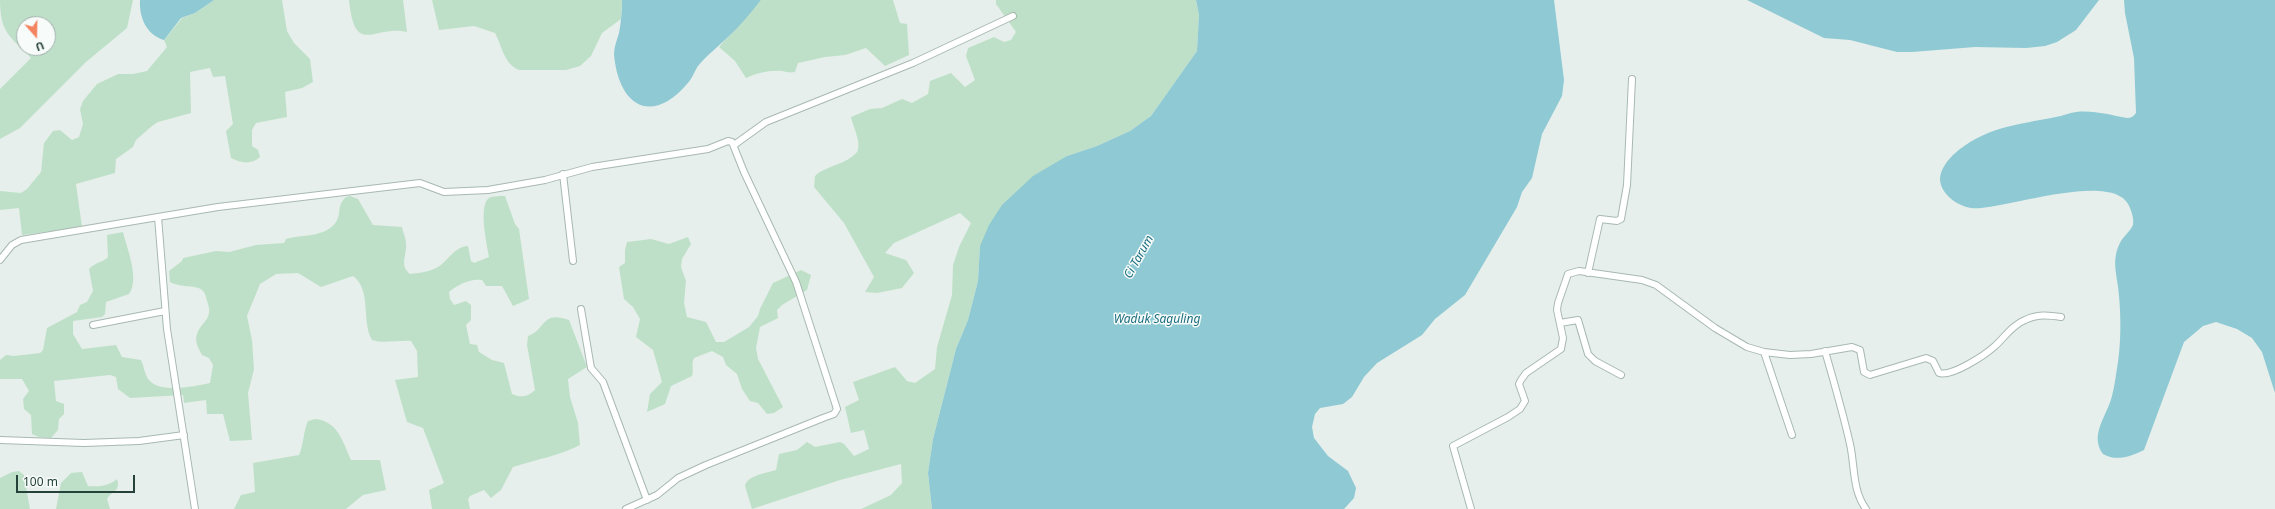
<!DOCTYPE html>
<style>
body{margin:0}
#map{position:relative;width:2275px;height:509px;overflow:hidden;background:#e6efeb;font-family:"Noto Sans",sans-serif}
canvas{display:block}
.north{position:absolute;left:16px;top:16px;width:40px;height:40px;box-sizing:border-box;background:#f7fbf9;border:1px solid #a3b1ad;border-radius:50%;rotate:160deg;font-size:11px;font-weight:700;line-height:16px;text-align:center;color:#24423a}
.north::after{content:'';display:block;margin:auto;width:14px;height:18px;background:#f4845f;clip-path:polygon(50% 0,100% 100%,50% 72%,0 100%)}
.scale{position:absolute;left:16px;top:475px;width:119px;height:18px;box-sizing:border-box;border:2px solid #24423a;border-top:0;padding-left:5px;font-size:12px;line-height:14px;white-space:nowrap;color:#24423a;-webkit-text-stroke:3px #f7fbf9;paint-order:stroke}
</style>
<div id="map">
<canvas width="2275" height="509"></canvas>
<div class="north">U</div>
<div class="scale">100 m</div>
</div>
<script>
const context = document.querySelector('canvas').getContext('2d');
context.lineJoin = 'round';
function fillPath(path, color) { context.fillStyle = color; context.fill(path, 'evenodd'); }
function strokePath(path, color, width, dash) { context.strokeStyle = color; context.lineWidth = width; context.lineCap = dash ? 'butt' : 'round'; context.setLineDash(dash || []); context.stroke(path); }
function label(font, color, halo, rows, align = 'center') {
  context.font = font + ' "Noto Sans",sans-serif'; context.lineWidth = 3; context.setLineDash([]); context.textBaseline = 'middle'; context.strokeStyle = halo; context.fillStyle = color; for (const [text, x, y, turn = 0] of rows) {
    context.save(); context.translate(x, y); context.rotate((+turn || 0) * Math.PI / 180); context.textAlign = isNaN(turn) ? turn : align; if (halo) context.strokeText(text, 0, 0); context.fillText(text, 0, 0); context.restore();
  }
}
fillPath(new Path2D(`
 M0 0H133L127 28 86 62 20 128 0 139V89L31 58C10 36 0 33 0 0ZM24 24H48V48H24Z
 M214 0H282L287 31 294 43 310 59 313 82 302 88 285 92 287 117 256 123 252 130V146L258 150 260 157C251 165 241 163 231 158L226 131 233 124 225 76 213 77 210 68 190 72 191 113 158 122 152 126 136 140 133 147 116 159 115 173 76 184 82 227 22 235 19 208 0 210V191L21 193 27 189 41 172 44 143 53 131 60 130 72 140 79 137 83 124 80 109 83 101 97 84 118 74H133L147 71 167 47 164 40 182 18 195 13Z
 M349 0H403L407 32C374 24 355 58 349 0Z
 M432 0H622L621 19 602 33 591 56 580 66 566 70H519C504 64 502 46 495 33L474 26 439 30Z
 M761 0H893L900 23 907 24 909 55 885 66 866 48 845 55 825 57 798 63 795 72C790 73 787 72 782 71 769 70 757 73 746 78L735 61 719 47Z
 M996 0H1196L1199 15 1197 51 1151 116 1130 131 1097 146 1067 156 980 246 978 281 968 320 956 349 933 439 928 473 932 509H861L891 495 902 483 901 464 840 480 752 509 745 486C747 475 767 473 776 470L779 454 797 450 807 442 815 447 840 442 844 444 854 456 869 449 864 430 851 433 845 407 859 400 853 382 895 367 907 381 915 383 935 369 937 347 952 295 953 265 959 247 971 223 960 213 894 243 885 253 906 260 914 273 902 288 877 293 865 292 874 277 844 223 814 187 815 176C827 165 846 165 857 152 862 143 853 127 851 117L870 109 882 108 902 99 912 103 928 94 930 81 951 73 965 87 975 80 966 56 968 48 994 37 1004 42 1011 40 1016 32 996 4Z
 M350 196 358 199 373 225 402 227C403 233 406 238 406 244 407 256 399 265 410 274 419 273 429 272 438 267 448 261 455 246 468 246L471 261 474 263 489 257C487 245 478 206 489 198 493 196 500 196 505 196L515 224 519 229 529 299 513 306 502 286H486L482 280C471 278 457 285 449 292L450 299 454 305 466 301 471 305V320L466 325 470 344 477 345 479 352 492 360 504 363 512 394C521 398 528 397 535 390L527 345 528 336C546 330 541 310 569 320L587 367 568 379 570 397 578 423 580 445C561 455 535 460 513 467L501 490 491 498 484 490 470 496 468 499 470 509H432L429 490 444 483 423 428 407 422 395 380 418 377 417 351 411 341C398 340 384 344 372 340 361 321 372 290 353 276L321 287 298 273 276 274 260 284 247 316 252 340 254 369 248 393 252 440 230 441 223 414H207L206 400 184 403 183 395 130 398 118 389 116 377 110 375 54 381 56 401 64 404V414L59 419 58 430 51 438 39 437 32 434 31 415 24 409 23 399 29 391 22 379H0V360L6 355 14 356 40 353 43 350 47 328 77 312 80 305 87 302 93 291 89 269C95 262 104 262 108 257L107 235 123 232C127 249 140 279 129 294L106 302 105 314 102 317 73 321V334L82 349 116 345 122 357 141 360C144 366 145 376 149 380 160 394 196 386 210 383L213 365 209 358 202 355C199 349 194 341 197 334 202 320 214 320 207 301 206 297 205 292 202 290 198 285 180 288 170 282L169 271 182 261 183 258 216 251 229 252 256 245 284 243 286 239C302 234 325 238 336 222 342 213 336 206 346 197Z
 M688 237 691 244 682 259 681 267 686 281 684 303 687 317 706 322 716 342H724L749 327 758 316 760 309 773 283 801 270 811 275 807 290 782 305 777 310 778 318 760 327 756 348 758 359 783 407 774 413 767 414 758 403 750 401 742 389 737 374 726 365 723 357 712 351 694 358C691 364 694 369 692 376L671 386 665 404 647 412 650 394 662 382 653 350 636 337 640 319 633 307 624 299 619 267 625 263V250L627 242 651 239 669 244Z
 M315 419C338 421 343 442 351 460H380L386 490 363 495 346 509H234L241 495 255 492 253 463 299 455C304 444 303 432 308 421Z
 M19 471 24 475 30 509H0V478L12 472Z
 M82 472 88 486C98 487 109 486 117 479 121 492 112 490 107 499L110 509H56L61 483 71 473Z`), '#bfe0c8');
fillPath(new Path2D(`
 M140 0H214L195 13 181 18 164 40C147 35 139 18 140 0Z
 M622 0H761C751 12 741 25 729 36 719 46 707 55 698 66 694 72 692 79 687 84 650 127 618 104 614 54 614 47 617 40 619 33 621 23 622 11 622 0Z
 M1196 0H1554L1564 80 1562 96 1542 134 1532 178 1522 192 1517 207 1465 295 1435 319 1422 335 1377 363 1364 377 1352 397 1343 404 1320 408 1315 414 1312 427 1314 438 1328 456 1348 471 1356 488 1354 498 1344 509H932L928 473 933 439 956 349 968 320 978 281 980 246 989 225 1002 205 1033 176 1067 156 1097 146 1130 131 1151 116 1197 51 1199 15Z
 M1747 0H2099L2076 30 2057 42 2045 46 2026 48 1975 47 1912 52H1897L1850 40 1824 38Z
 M2124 0H2275V393L2262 352 2252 338 2237 329 2216 322 2203 326 2184 342 2144 450C2131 456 2117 462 2103 454 2089 435 2107 416 2112 396 2115 385 2116 373 2118 362 2121 341 2121 317 2119 296 2118 277 2111 263 2119 245 2122 237 2130 232 2133 225 2134 219 2132 213 2130 208 2117 167 1998 212 1971 208 1957 206 1940 193 1940 179 1940 170 1947 161 1953 155 1984 127 2016 125 2056 117 2062 116 2069 113 2076 112 2094 110 2110 115 2127 118 2131 118 2134 116 2136 113L2134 58 2125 13Z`), '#8ec9d4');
const minor = new Path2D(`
 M734 145 766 122 913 63 1013 16
 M563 174 573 261
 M158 217 218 207 420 183 444 192 488 190 545 180 592 167 708 149 728 141 732 142 744 172 796 282 837 409 834 414 823 418 706 465 678 478 657 495 626 509
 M0 260 12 245 21 240 158 217 167 329 195 509
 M1588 273 1600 219 1617 221 1621 219 1627 185 1632 79
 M581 309 591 368 603 382 647 500
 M1560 323 1578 320 1588 354 1595 361 1621 375
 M93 325 165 311
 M1825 351C1834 382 1843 413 1850 444 1855 466 1852 490 1866 509
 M1764 352 1792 435
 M0 440 84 443 139 441 184 435
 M1471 509 1453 446 1508 417 1520 409 1525 401 1519 384 1521 380 1526 373 1561 349 1563 338 1557 310 1558 303 1568 274 1579 271 1642 280 1656 285 1715 328 1747 347 1764 352 1790 355 1811 354 1852 347 1860 350 1864 372 1870 375 1926 358 1933 361 1939 373C1952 377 1985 355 1995 346 2005 337 2012 325 2025 320 2037 314 2048 315 2061 317`);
strokePath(minor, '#a8b8b2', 8);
strokePath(minor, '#fff', 6);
label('italic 12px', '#1c6f80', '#f7fbf9', [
 ["Ci Tarum",1139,257,-61],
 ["Waduk Saguling",1157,320]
]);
</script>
